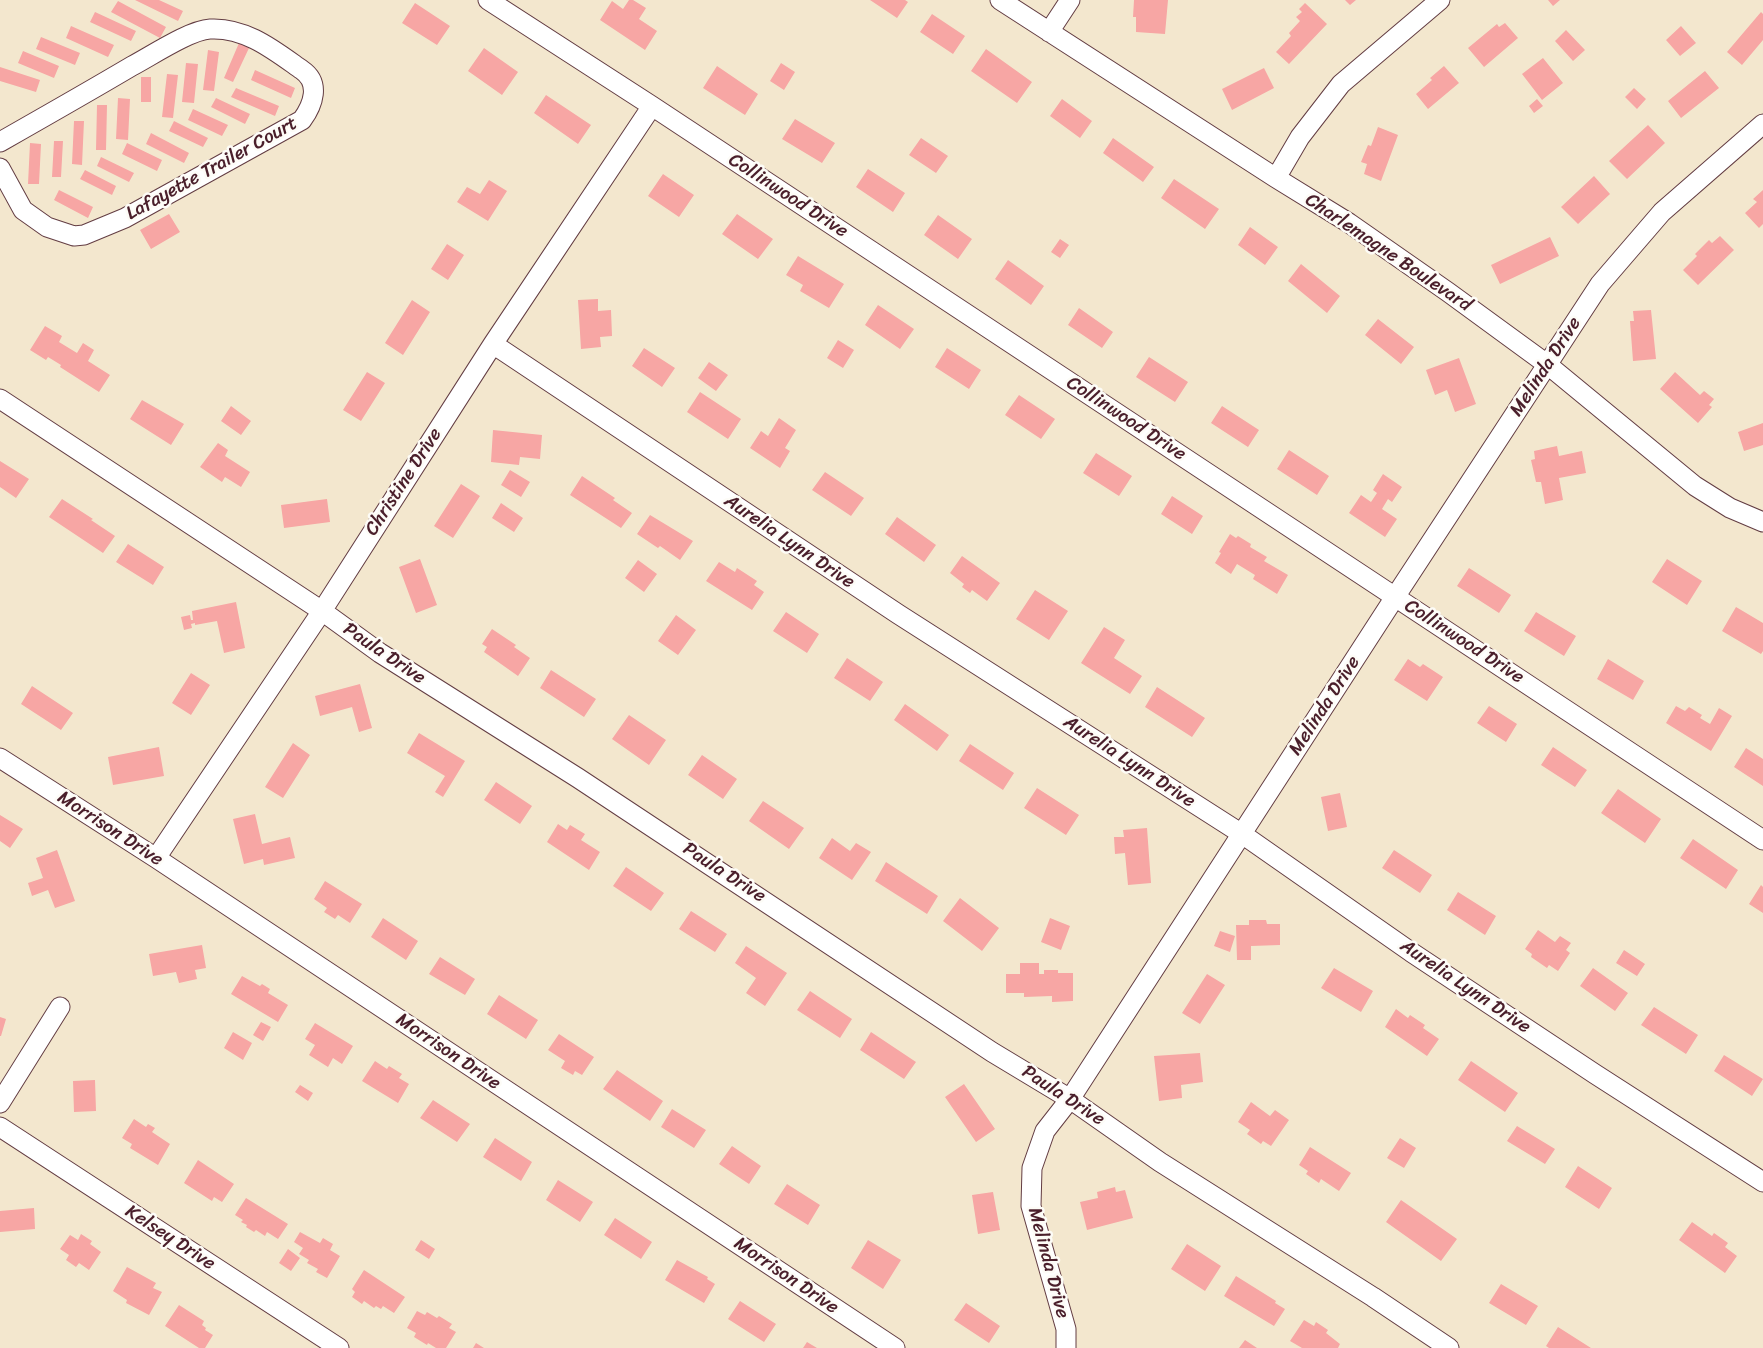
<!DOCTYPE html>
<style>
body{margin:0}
canvas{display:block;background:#f3e7ce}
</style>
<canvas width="1763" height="1348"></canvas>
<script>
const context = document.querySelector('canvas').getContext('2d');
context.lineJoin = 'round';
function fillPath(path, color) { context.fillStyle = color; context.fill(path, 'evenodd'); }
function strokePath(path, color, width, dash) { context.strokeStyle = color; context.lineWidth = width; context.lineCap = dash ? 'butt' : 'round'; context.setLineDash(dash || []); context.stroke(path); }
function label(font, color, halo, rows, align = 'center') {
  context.font = font + ' Sriracha,sans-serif'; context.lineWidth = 5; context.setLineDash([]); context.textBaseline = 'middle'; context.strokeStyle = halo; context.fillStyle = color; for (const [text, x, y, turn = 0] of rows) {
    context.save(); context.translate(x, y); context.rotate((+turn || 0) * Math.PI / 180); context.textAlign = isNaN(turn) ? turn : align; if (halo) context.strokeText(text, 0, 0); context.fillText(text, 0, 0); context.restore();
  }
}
fillPath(new Path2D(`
 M135 0H159L183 11 178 21Z
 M629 0H633L646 8 639 19 657 31 645 50 600 20 612 1 623 9Z
 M870 0H905L908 2 897 18Z
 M1134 0H1168L1165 34 1136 32V17H1133Z
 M1345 0H1356L1350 5Z
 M1548 0H1560L1553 6Z
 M118 1 166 27 160 38 111 12Z
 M415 3 450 26 437 45 402 23Z
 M1305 3 1327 24 1289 64 1276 52 1291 36 1289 33 1300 21 1296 17 1302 12 1299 9Z
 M95 12 136 31 131 41 90 22Z
 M1761 12 1763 14V40L1742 65 1727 52Z
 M932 14 965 36 953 54 920 32Z
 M1505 23 1518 38 1484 67 1468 48 1497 24 1499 27Z
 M71 26 114 45 108 57 66 38Z
 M1681 26 1696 43 1680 56 1666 40Z
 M1566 30 1585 50 1573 61 1555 41Z
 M41 37 80 53 75 65 36 49Z
 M239 43 249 48 233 82 224 78Z
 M484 48 518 72 502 95 468 71Z
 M986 49 1032 82 1017 103 971 71Z
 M208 50 219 52 214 91 203 90Z
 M23 51 59 66 54 78 18 63Z
 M1543 58 1563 83 1542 100 1522 74Z
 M186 63 198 64 194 103 182 102Z
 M781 63 795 72 784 90 770 81Z
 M717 66 758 94 745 115 703 88Z
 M1444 66 1459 83 1428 109 1416 94 1432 80 1430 78Z
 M0 67 40 80 36 92 0 81Z
 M1264 68 1274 88 1232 110 1222 89Z
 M255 70 295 88 291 98 251 80Z
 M1705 71 1719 88 1681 118 1668 101Z
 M167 74 178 75 173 118 162 117Z
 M141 77H151V102H141Z
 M236 88 279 106 275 116 231 97Z
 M1634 88 1646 99 1637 109 1625 97Z
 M546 95 591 125 578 144 534 113Z
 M118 98 130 99 128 140 116 139Z
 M216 98 250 114 245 124 211 107Z
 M1062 99 1092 121 1080 138 1050 116Z
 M1537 99 1543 106 1534 113 1529 106Z
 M97 105H107L106 150H96Z
 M193 109 228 125 222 136 188 120Z
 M795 119 835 143 822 163 782 139Z
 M74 121H84L82 165 72 164Z
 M174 121 208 138 203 147 169 131Z
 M1648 125 1665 143 1627 179 1609 161Z
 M1378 127 1398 135 1381 181 1364 174 1367 164 1361 162 1368 145 1371 146Z
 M151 133 189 153 184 163 146 144Z
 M921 138 948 156 936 173 909 155Z
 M1113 138 1154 167 1143 182 1103 153Z
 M54 141H63L61 177H52Z
 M30 143 41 144 39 184H28Z
 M127 143 162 160 157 171 122 154Z
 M101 157 134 173 129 182 97 166Z
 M868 169 905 193 893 212 856 187Z
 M85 170 116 186 112 195 80 179Z
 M663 174 694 195 679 217 648 196Z
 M1594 176 1610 194 1578 224 1561 207Z
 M1174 179 1219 209 1205 229 1161 198Z
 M489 180 507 191 488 221 457 202 467 187 480 194Z
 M59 190 93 207 88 218 54 200Z
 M1763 190V224L1759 228 1745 213 1757 202 1753 199Z
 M169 214 180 232 151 249 140 230Z
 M737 214 773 239 758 259 722 234Z
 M938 215 972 239 958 259 924 235Z
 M1250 227 1278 247 1265 265 1238 245Z
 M1720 236 1734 250 1698 285 1683 270 1697 256 1695 254 1709 240 1712 243Z
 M1550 237 1559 256 1500 284 1491 265Z
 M1060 239 1069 245 1060 258 1051 252Z
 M447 244 464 255 448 280 431 269Z
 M798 256 844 284 829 308 800 291 803 285 786 275Z
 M1008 260 1044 286 1031 305 995 279Z
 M1301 264 1340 296 1327 313 1288 281Z
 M598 299V311L611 310 612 336 600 337 601 347 581 349 578 300Z
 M412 300 430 312 403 355 385 343Z
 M878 305 914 329 900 349 865 325Z
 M1079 308 1113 332 1102 348 1068 325Z
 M1651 310 1656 359 1633 361 1630 321H1634L1633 311Z
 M1378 319 1414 347 1401 364 1365 335Z
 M45 326 62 336 59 342 77 353 83 343 94 350 88 361 110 375 99 392 60 367 61 365 48 357 46 360 30 350Z
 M838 340 854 350 843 368 827 358Z
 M644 348 675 368 662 387 632 366Z
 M947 348 981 370 969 389 935 367Z
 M1149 357 1188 382 1175 402 1136 377Z
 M1459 358 1476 404 1455 412 1447 390 1435 395 1426 370Z
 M709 362 728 375 716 391 698 378Z
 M367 372 385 383 361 421 343 410Z
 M1675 372 1700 395 1704 391 1714 399 1709 405 1712 407 1698 423 1660 389Z
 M700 392 741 419 728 439 687 412Z
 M1019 395 1055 419 1041 439 1005 415Z
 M142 400 184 424 171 445 130 419Z
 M231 406 251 421 241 435 221 421Z
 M1222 406 1259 430 1248 447 1211 423Z
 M779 418 796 430 785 448 790 451 780 468 750 448 761 431 768 436Z
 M1763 423V445L1744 451 1738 432Z
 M493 430 542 435 540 459 520 457 519 465 491 462Z
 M218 443 228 450 225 456 250 472 241 487 225 477 222 482 200 467Z
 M1557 446 1559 456 1582 451 1586 473 1559 478 1563 500 1545 504 1541 482H1536L1531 460 1535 459 1534 451Z
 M1289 450 1329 476 1317 495 1277 469Z
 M1096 453 1132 476 1119 496 1083 473Z
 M0 461 29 479 16 498 0 487Z
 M510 470 530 482 521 497 501 485Z
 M825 472 864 498 851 516 812 490Z
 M1383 474 1402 487 1392 502 1388 499 1382 509 1397 519 1385 537 1349 513 1361 495 1371 502 1377 493 1373 490Z
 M582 476 615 498 613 500 632 513 621 528 570 495Z
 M461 484 480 496 453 538 434 526Z
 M1172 496 1203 516 1192 534 1161 514Z
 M62 499 93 519 91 520 115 536 103 553 49 517Z
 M327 499 330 522 284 528 281 505Z
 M501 503 523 518 514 532 492 518Z
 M650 515 693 541 680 560 660 546 658 548 637 534Z
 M897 517 936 545 924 562 885 534Z
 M1230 534 1236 538 1238 536 1251 544 1250 547 1267 557 1264 561 1288 575 1277 594 1253 579 1255 575 1237 564 1231 574 1215 563 1221 553 1219 552Z
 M128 544 164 567 153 585 116 562Z
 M962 556 1000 583 987 601 972 590 970 593 962 587 964 584 950 573Z
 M420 559 437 605 416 613 399 567Z
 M1667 559 1702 581 1687 605 1652 582Z
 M638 560 657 574 644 592 625 578Z
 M719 562 735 572 737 568 757 581 754 585 764 592 752 610 706 581Z
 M1469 568 1511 595 1499 613 1457 586Z
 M1035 590 1068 611 1049 640 1016 619Z
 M236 602 245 648 224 653 217 621 195 625V623L191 624 192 628 184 630 181 617 190 615 191 620H193L192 611Z
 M1736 607 1763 623V651L1761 654 1722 631Z
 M786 612 819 634 807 653 773 631Z
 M1536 612 1576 636 1564 656 1524 631Z
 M676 615 696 630 678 655 658 641Z
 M1104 627 1125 640 1114 658 1142 676 1130 694 1081 663Z
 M492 629 516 645 514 647 530 658 518 676 484 652 487 647 482 644Z
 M847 658 883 682 870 701 834 678Z
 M1408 659 1420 667 1423 664 1443 677 1427 701 1394 680Z
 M1608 659 1644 681 1633 700 1597 679Z
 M551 670 596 699 584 717 540 688Z
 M191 673 210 685 191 715 172 703Z
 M360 684 372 728 359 732 352 707 320 716 315 696Z
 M32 686 73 713 61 730 21 704Z
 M1157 687 1205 718 1192 737 1145 707Z
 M905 704 949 735 937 751 894 720Z
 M1489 706 1517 724 1506 742 1477 723Z
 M1676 706 1685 711 1689 707 1702 715 1700 718 1710 724 1719 708 1732 716 1711 751 1666 723Z
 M629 715 666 740 649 765 612 739Z
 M419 733 465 761 443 797 435 792 445 776 407 753Z
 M293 743 310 755 283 798 265 787Z
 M970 744 1014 773 1003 790 959 761Z
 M159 747 164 776 113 785 108 757Z
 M1553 747 1587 770 1575 787 1541 765Z
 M1746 748 1763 759V786L1734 767Z
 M702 755 737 779 723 799 688 775Z
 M496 782 532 806 520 824 484 800Z
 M1037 788 1079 815 1066 835 1024 808Z
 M1618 789 1661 819 1645 843 1601 813Z
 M1340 793 1347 827 1328 831 1321 797Z
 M763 801 804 828 789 849 749 821Z
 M255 814 262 844 290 837 295 858 264 865 263 859 244 864 233 819Z
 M0 815 23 829 10 848 0 841Z
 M558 824 567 830 570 825 585 834 581 840 600 852 589 870 547 842Z
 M1147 828 1151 883 1128 885 1125 853 1115 854 1114 837H1124L1123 830Z
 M832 838 850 851 856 843 871 852 852 880 819 858Z
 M1693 839 1738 870 1726 889 1680 858Z
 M57 850 75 901 55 908 48 890 32 896 28 883 43 878 36 858Z
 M1394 850 1432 875 1420 893 1382 868Z
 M886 862 938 896 927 914 875 881Z
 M626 867 664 893 651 911 613 886Z
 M325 881 362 904 350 923 338 915 335 919 324 912 327 908 314 899Z
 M1761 885 1763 887V913L1749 904Z
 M1458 892 1496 916 1485 935 1447 910Z
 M960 898 999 928 982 951 943 921Z
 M691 911 727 934 715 952 679 929Z
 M383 918 418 941 406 960 371 937Z
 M1050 918 1070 926 1061 950 1041 942Z
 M1249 920H1266L1267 924H1280V945L1251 946V960H1237L1236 925H1249Z
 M1538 930 1555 942 1560 936 1571 943 1566 950 1570 953 1558 971 1549 965 1547 968 1531 957 1532 954 1525 949Z
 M1220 931 1235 936 1230 952 1214 946Z
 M202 945 206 968 195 970 197 979 179 983 176 972 153 976 149 954Z
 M746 946 787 973 765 1006 746 993 756 978 735 963Z
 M1624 950 1645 964 1637 976 1616 963Z
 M440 957 475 979 465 995 429 974Z
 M1020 963H1039V974H1044V970H1058V973H1073V1001L1052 1002V996L1024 997V993H1006V974H1020Z
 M1334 968 1373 991 1361 1012 1321 988Z
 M1593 968 1628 993 1615 1011 1580 986Z
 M1207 974 1225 985 1200 1024 1182 1013Z
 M242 976 260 986 262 984 270 989 268 993 288 1005 278 1022 231 994Z
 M810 991 852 1019 840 1038 797 1010Z
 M499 995 538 1020 526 1039 487 1014Z
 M1654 1007 1698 1035 1686 1054 1641 1025Z
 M1396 1009 1408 1018 1410 1015 1425 1025 1423 1028 1439 1039 1427 1056 1385 1027Z
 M0 1017 6 1019 1 1036H0Z
 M261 1022 271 1027 263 1041 253 1035Z
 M315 1023 353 1046 342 1064 333 1058 328 1067 309 1055 315 1045 305 1039Z
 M233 1032 252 1043 243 1060 224 1048Z
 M871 1032 916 1062 904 1079 860 1050Z
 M559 1034 594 1057 582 1075 575 1071 573 1075 561 1068 565 1061 548 1050Z
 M1200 1053 1203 1082 1181 1085 1182 1098 1159 1101 1154 1056Z
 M1724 1055 1763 1079 1752 1096 1714 1071Z
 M375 1061 387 1069 389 1066 402 1074 399 1078 409 1084 398 1103 362 1081Z
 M1471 1061 1518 1093 1505 1112 1458 1080Z
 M617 1070 663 1101 650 1121 603 1089Z
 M95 1080 96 1111 74 1112 73 1081Z
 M964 1084 995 1129 976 1142 945 1097Z
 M300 1085 313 1093 308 1101 295 1092Z
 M433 1100 470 1124 457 1142 420 1118Z
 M1251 1102 1270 1116 1275 1110 1289 1120 1271 1146 1263 1141 1261 1144 1247 1134 1250 1130 1238 1122Z
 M672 1109 706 1130 694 1148 661 1127Z
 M134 1119 146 1127 148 1124 155 1128 152 1132 170 1144 158 1165 130 1148 132 1144 122 1138Z
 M1517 1126 1555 1149 1545 1164 1507 1141Z
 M495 1138 532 1162 521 1181 483 1157Z
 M1400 1138 1416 1148 1404 1168 1387 1158Z
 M732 1146 761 1166 749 1184 719 1164Z
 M1310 1147 1351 1173 1339 1191 1321 1179 1319 1183 1306 1174 1308 1171 1299 1165Z
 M198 1160 234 1184 222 1202 214 1197 212 1201 184 1183Z
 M1578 1166 1612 1188 1599 1209 1565 1187Z
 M558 1180 593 1202 580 1222 546 1200Z
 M787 1184 820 1205 808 1225 774 1204Z
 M1115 1187 1116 1192 1125 1190 1133 1218 1087 1230 1080 1202 1098 1198 1097 1192Z
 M993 1192 1000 1230 978 1234 972 1195Z
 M246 1198 288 1224 278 1239 267 1232 265 1236 256 1230 254 1232 246 1227 247 1225 241 1222 243 1220 235 1215Z
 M1401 1200 1457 1239 1441 1261 1386 1222Z
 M34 1208 35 1229 0 1232V1211Z
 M615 1218 652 1242 641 1259 604 1235Z
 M1692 1222 1712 1236 1714 1233 1728 1243 1725 1247 1737 1256 1725 1273 1679 1240Z
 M300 1232 320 1243 323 1238 333 1244 330 1250 340 1256 327 1278 316 1272 318 1269 307 1263 309 1260 299 1254 303 1248 294 1242Z
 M81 1234 92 1241 90 1244 101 1252 89 1270 79 1263 76 1267 66 1260 69 1255 60 1249 70 1235 78 1240Z
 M421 1240 435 1249 429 1259 415 1250Z
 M868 1240 901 1260 883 1289 851 1268Z
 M1187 1244 1221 1266 1205 1291 1171 1269Z
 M288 1249 300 1258 291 1271 279 1263Z
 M677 1260 708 1277 707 1279 715 1284 704 1303 665 1280Z
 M127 1267 156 1283 153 1288 162 1292 149 1315 126 1303 127 1300 113 1291Z
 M364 1270 405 1297 394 1313 383 1306 381 1309 376 1306 374 1308 364 1301 362 1304 352 1297 355 1292 352 1289Z
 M1236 1276 1276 1301 1275 1303 1285 1309 1274 1326 1224 1296Z
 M1501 1284 1538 1306 1526 1325 1489 1303Z
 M740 1301 776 1324 764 1342 728 1319Z
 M966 1303 1000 1326 989 1343 954 1320Z
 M179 1305 204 1321 202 1325 206 1328 205 1330 213 1335 205 1348H199L165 1326Z
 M417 1311 425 1315 427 1312 437 1318 439 1316 452 1324 449 1328 456 1332 446 1348H436L428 1343 427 1345 414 1337 416 1333 407 1328Z
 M1304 1320 1314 1326 1316 1322 1328 1330 1326 1333 1340 1344 1338 1348H1302L1290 1341Z
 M1558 1327 1591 1348H1549L1546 1346Z
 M1245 1340 1257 1348H1239Z
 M807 1342 817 1348H803Z
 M476 1343 484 1348H473Z`), '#f7a6a4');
const minor = new Path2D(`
 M488 0 652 106 1763 840
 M1000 0 1276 178 1349 223 1448 292 1548 365 1695 486 1730 508 1763 522
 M1049 32 1070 0
 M0 142C44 117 88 92 132 66 151 56 190 30 210 29 246 27 275 51 302 70 321 83 313 105 302 120L125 218 84 235 74 236 47 227 23 210 0 168
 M1276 178 1300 137 1341 84 1440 0
 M493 344 898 614 1242 834 1411 952 1595 1074 1763 1182
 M0 399 322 611 380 653 578 778 992 1052 1070 1099 1160 1162 1373 1297 1449 1348
 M0 758 156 858 895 1348
 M156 858 322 611 493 344 652 106
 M0 1103 60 1007
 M0 1127 339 1348
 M1066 1348V1329L1031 1206 1032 1168 1045 1131 1070 1099 1395 597 1600 284 1662 212 1763 124`);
strokePath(minor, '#633d43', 21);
strokePath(minor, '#fff', 19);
label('19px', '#4a1f2b', '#fdfcf7', [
 ["Lafayette Trailer Court",212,169,-29],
 ["Collinwood Drive",788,196,33],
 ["Charlemagne Boulevard",1388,253,34],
 ["Melinda Drive",1546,367,-57],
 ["Collinwood Drive",1126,419,33],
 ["Christine Drive",404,482,-57],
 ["Aurelia Lynn Drive",789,542,34],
 ["Collinwood Drive",1464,642,33],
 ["Paula Drive",384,654,34],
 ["Melinda Drive",1325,706,-57],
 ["Aurelia Lynn Drive",1129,762,33],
 ["Morrison Drive",110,829,33],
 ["Paula Drive",724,873,33],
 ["Aurelia Lynn Drive",1465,987,34],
 ["Morrison Drive",448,1052,34],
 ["Paula Drive",1063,1096,33],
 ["Kelsey Drive",170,1238,33],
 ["Melinda Drive",1048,1263,75],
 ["Morrison Drive",786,1276,34]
]);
</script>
